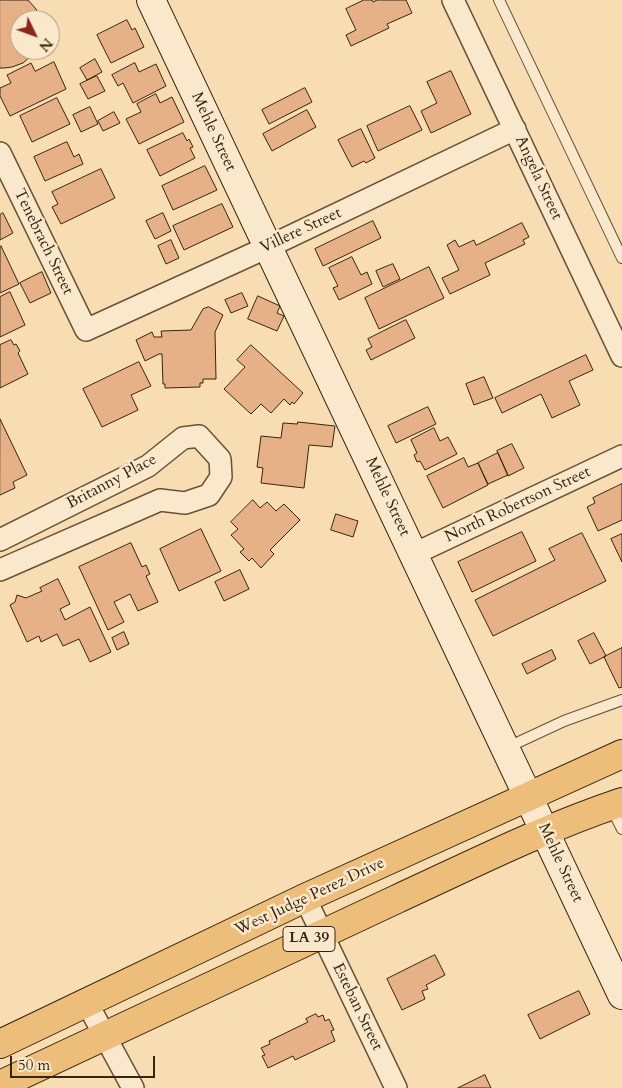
<!DOCTYPE html>
<style>
body{margin:0}
#map{position:relative;width:622px;height:1088px;overflow:hidden;background:#f8dcb2;font-family:Cardo,serif}
canvas{display:block}
.north{position:absolute;left:10px;top:10px;width:50px;height:50px;box-sizing:border-box;background:#fae8cd;border:1px solid #ac9a80;border-radius:50%;rotate:132deg;font-size:14px;font-weight:700;line-height:20px;text-align:center;color:#36250d}
.north::after{content:'';display:block;margin:auto;width:18px;height:22px;background:#8f2418;clip-path:polygon(50% 0,100% 100%,50% 72%,0 100%)}
.scale{position:absolute;left:10px;top:1056px;width:145px;height:22px;box-sizing:border-box;border:2px solid #36250d;border-top:0;padding-left:6px;font-size:15px;line-height:18px;white-space:nowrap;color:#36250d;-webkit-text-stroke:4px #fae8cd;paint-order:stroke}
</style>
<div id="map">
<canvas width="622" height="1088"></canvas>
<div class="north">N</div>
<div class="scale">50 m</div>
</div>
<script>
const context = document.querySelector('canvas').getContext('2d');
context.lineJoin = 'round';
function fillPath(path, color) { context.fillStyle = color; context.fill(path, 'evenodd'); }
function strokePath(path, color, width, dash) { context.strokeStyle = color; context.lineWidth = width; context.lineCap = dash ? 'butt' : 'round'; context.setLineDash(dash || []); context.stroke(path); }
function label(font, color, halo, rows, align = 'center') {
  context.font = font + ' Cardo,serif'; context.lineWidth = 5; context.setLineDash([]); context.textBaseline = 'middle'; context.strokeStyle = halo; context.fillStyle = color; for (const [text, x, y, turn = 0] of rows) {
    context.save(); context.translate(x, y); context.rotate((+turn || 0) * Math.PI / 180); context.textAlign = isNaN(turn) ? turn : align; if (halo) context.strokeText(text, 0, 0); context.fillText(text, 0, 0); context.restore();
  }
}
const building = new Path2D(`
 M0 0H28L36 9 41 20H20V50H36L32 55 23 63 12 67 4 68H0Z
 M364 0H372L373 2 377 0H406L412 13 387 24 389 28 351 46 346 35 356 30 346 9Z
 M127 20 132 30 135 28 144 47 111 63 97 35Z
 M95 59 102 72 87 80 80 68Z
 M54 62 66 89 10 116 0 96V88L11 83 7 75 31 63 35 71Z
 M135 63 139 72 156 64 166 86 133 103 123 83 118 86 112 75Z
 M451 71 471 114 431 133 421 111 437 103 427 82Z
 M97 76 105 91 88 99 80 84Z
 M305 88 312 102 269 124 262 110Z
 M156 94 160 103 172 97 184 122 139 144 126 119 141 112 137 104Z
 M57 98 70 124 32 142 20 116Z
 M410 106 422 130 378 151 367 126Z
 M90 107 98 124 81 132 73 115Z
 M307 110 316 127 272 151 263 134Z
 M114 112 120 123 103 131 98 121Z
 M361 129 375 158 366 163 364 161 352 167 338 140Z
 M183 133 187 141 189 139 193 147 190 148 195 158 160 176 147 150Z
 M67 142 74 157 79 154 83 164 45 181 34 157Z
 M205 166 217 190 173 210 162 186Z
 M101 169 115 198 61 224 52 207 58 204 52 192Z
 M222 204 233 227 184 250 173 226Z
 M3 213 13 233 0 240V215Z
 M163 213 171 231 155 239 146 221Z
 M373 221 381 238 323 266 315 249Z
 M522 223 529 237 523 240 525 244 485 263 490 275 450 294 442 278 459 270 447 245 455 240 459 247 474 240 476 245Z
 M171 240 179 258 166 264 158 246Z
 M1 246 19 284 0 293V247Z
 M352 257 361 275 367 272 372 284 339 300 333 288 338 286 329 268Z
 M393 264 400 279 383 287 376 271Z
 M429 267 444 298 379 329 365 298Z
 M42 272 51 293 30 303 20 283Z
 M10 292 25 325 0 337V297Z
 M242 293 248 306 231 313 225 300Z
 M258 296 280 306 277 313 284 316 277 331 248 319Z
 M209 307 223 315 215 332 216 379H203V383H200V387L165 388V384H163L162 354H159L145 361 136 340 152 332 154 337H162L161 331 191 330 203 309Z
 M406 320 415 338 371 360 366 350 372 347 368 339Z
 M11 340 14 345 16 344 20 351 18 353 28 374 0 388V345Z
 M251 345 303 393 294 404 292 402 290 405 284 399 271 413 261 404 251 414 224 389 245 367 237 360Z
 M586 355 593 370 569 381 580 405 552 418 541 394 502 413 495 398Z
 M139 362 151 386 131 395 138 410 102 427 83 389Z
 M484 377 493 398 474 405 466 384Z
 M428 407 436 424 396 443 388 426Z
 M0 419 27 475 13 482 15 488 0 495Z
 M298 422 335 426 332 447 309 445 304 488 261 483 263 468 257 467 261 436 281 438 283 423 297 424Z
 M434 428 440 441 448 437 457 454 425 470 420 461 417 462 414 455 417 453 411 440Z
 M512 444 524 468 508 476 497 451Z
 M498 453 508 475 488 484 478 463Z
 M464 458 468 467 478 463 488 485 443 508 427 476Z
 M622 484V520L598 531 587 507 595 503 593 498Z
 M253 500 260 508 267 502 276 511 284 504 300 520 270 550 274 554 261 568 252 558 249 561 240 552 244 549 231 535 238 529 231 522Z
 M336 514 358 521 353 537 331 530Z
 M201 529 221 571 179 591 160 549Z
 M522 532 536 561 472 592 458 562Z
 M582 533 606 581 493 636 475 600 555 560 549 549Z
 M622 534V562L611 539Z
 M131 543 142 567 146 565 150 574 146 576 158 602 138 611 130 594 114 602 124 622 108 630 79 567Z
 M240 570 249 589 224 601 215 582Z
 M58 579 70 604 60 609 65 620 90 607 111 652 90 662 79 639 63 646 57 634 41 642 39 636 27 642 10 605 15 602 17 595 26 598 42 591 40 588Z
 M124 632 129 644 117 650 112 638Z
 M594 633 606 656 590 664 578 641Z
 M622 648V687L619 688 604 657Z
 M552 650 556 659 527 674 522 664Z
 M435 955 445 975 426 985 428 989 422 991 425 999 402 1010 387 979Z
 M579 991 590 1014 540 1039 528 1015Z
 M316 1014 318 1017 323 1015 325 1021 329 1019 334 1030 331 1031 335 1041 295 1060 293 1056 268 1068 262 1056 265 1055 261 1048 270 1044 269 1041 308 1022 306 1019Z
 M485 1075 491 1088H458Z`);
fillPath(building, '#e7b188');
strokePath(building, '#36250d', 1);
const lane = new Path2D(`
 M499 0 622 258
 M506 748 564 721 622 700
 M611 807 622 829`);
const street = new Path2D(`
 M453 0 622 356
 M0 153 86 330 268 247 515 129
 M0 540 148 466 183 438 199 436 220 459 221 477 209 495 185 503 160 500 0 570
 M414 554 622 456
 M305 898 396 1088
 M87 1003 133 1088`);
const secondary = new Path2D(`
 M151 0 622 995`);
const primary = new Path2D(`
 M0 1044 305 898 622 754
 M0 1085C133 1024 264 960 397 899 471 865 544 828 622 802`);
strokePath(lane, '#665336', 12);
strokePath(street, '#665336', 24);
strokePath(secondary, '#36250d', 30);
strokePath(primary, '#36250d', 30);
strokePath(lane, '#fae8cd', 10);
strokePath(street, '#fae8cd', 21);
strokePath(secondary, '#fae8cd', 28);
strokePath(primary, '#ecbe79', 28);
for (const [x, y, w] of [
 [309,939,52]
]) { const box = new Path2D(); box.roundRect(x - w / 2, y - 12.5, w, 25, 4); context.fillStyle = '#fae8cd'; context.fill(box); strokePath(box, '#36250d', 1); }
label('bold 15px', '#36250d', null, [
 ["LA 39",309,939]
]);
label('16px', '#36250d', '#fae8cd', [
 ["Mehle Street",213,132,65],
 ["Angela Street",538,178,65],
 ["Villere Street",301,231,-25],
 ["Tenebrach Street",43,242,64],
 ["Britanny Place",112,482,-28],
 ["Mehle Street",387,497,65],
 ["North Robertson Street",518,505,-25],
 ["Mehle Street",560,863,65],
 ["West Judge Perez Drive",310,897,-25],
 ["Esteban Street",357,1007,64]
]);
</script>
